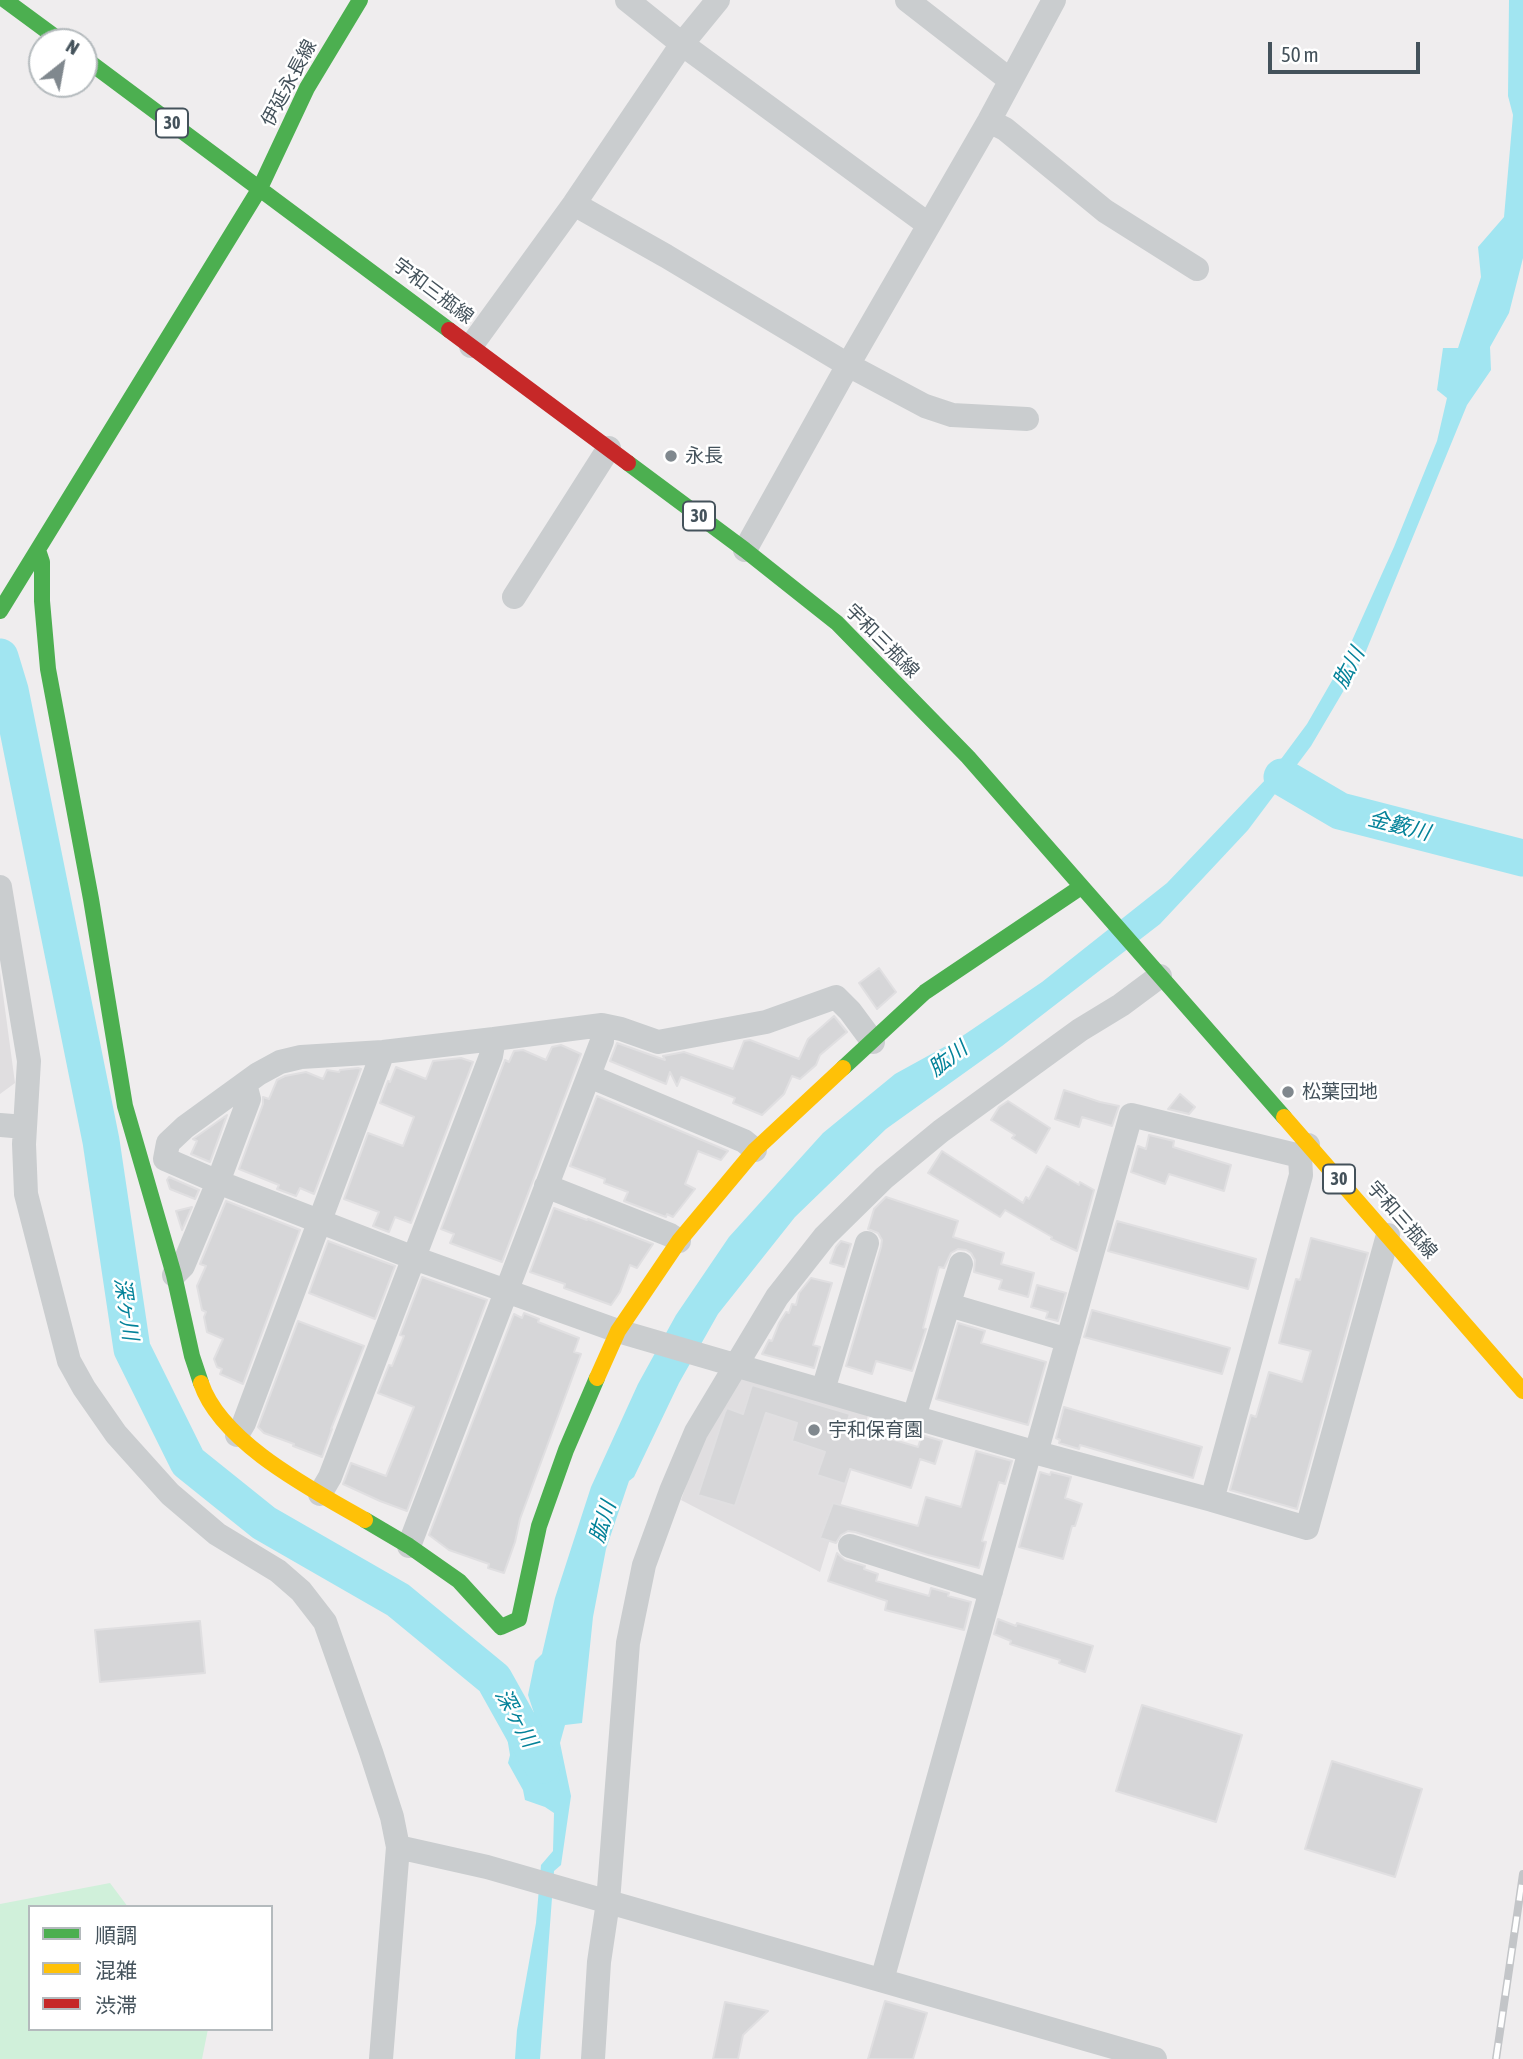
<!DOCTYPE html>
<meta charset="utf-8">
<style>
body{margin:0}
#map{position:relative;width:1523px;height:2059px;overflow:hidden;background:#efedee;font-family:"Asap Condensed","Noto Sans JP",sans-serif}
canvas{display:block}
.legend{position:absolute;left:28px;top:1905px;width:245px;height:126px;box-sizing:border-box;background:#fff;border:2px solid #b4babd;margin:0;padding:9px 12px;list-style:none;font-size:21px;color:#44525b}
.legend li{display:flex;align-items:center;gap:14px;height:35px}
.legend b{width:35px;border:2px solid #b4babd}
.north{position:absolute;left:28px;top:28px;width:70px;height:70px;box-sizing:border-box;background:#fff;border:2px solid #b4babd;border-radius:50%;rotate:31deg;font-size:19px;font-weight:700;line-height:28px;text-align:center;color:#44525b}
.north::after{content:'';display:block;margin:auto;width:24px;height:32px;background:#80888e;clip-path:polygon(50% 0,100% 100%,50% 72%,0 100%)}
.scale{position:absolute;left:1268px;top:42px;width:152px;height:32px;box-sizing:border-box;border:4px solid #44525b;border-top:0;padding-left:9px;font-size:21px;line-height:24px;white-space:nowrap;color:#44525b;-webkit-text-stroke:5px #fff;paint-order:stroke}
</style>
<div id="map">
<canvas width="1523" height="2059"></canvas>
<ul class="legend">
<li><b style="height:9px;background:#4caf50"></b>順調</li>
<li><b style="height:9px;background:#ffc107"></b>混雑</li>
<li><b style="height:9px;background:#c62828"></b>渋滞</li>
</ul>
<div class="north">N</div>
<div class="scale">50 m</div>
</div>
<script>
const context = document.querySelector('canvas').getContext('2d');
context.lineJoin = 'round';
function fillPath(path, color) { context.fillStyle = color; context.fill(path, 'evenodd'); }
function strokePath(path, color, width, dash) { context.strokeStyle = color; context.lineWidth = width; context.lineCap = dash ? 'butt' : 'round'; context.setLineDash(dash || []); context.stroke(path); }
function label(font, color, halo, rows, align = 'center') {
  context.font = font + ' "Asap Condensed","Noto Sans JP",sans-serif'; context.lineWidth = 5; context.setLineDash([]); context.textBaseline = 'middle'; context.strokeStyle = halo; context.fillStyle = color; for (const [text, x, y, turn = 0] of rows) {
    context.save(); context.translate(x, y); context.rotate((+turn || 0) * Math.PI / 180); context.textAlign = isNaN(turn) ? turn : align; if (halo) context.strokeText(text, 0, 0); context.fillText(text, 0, 0); context.restore();
  }
}
fillPath(new Path2D(`
 M0 972 15 1083 0 1094Z
 M742 1372 870 1409 820 1572 681 1500 703 1437Z`), '#e0dee0');
fillPath(new Path2D(`
 M110 1883 128 1907H30V2029H208L202 2059H0V1904Z`), '#d0f0da');
fillPath(new Path2D(`
 M1509 0H1523V258L1509 313 1490 347 1491 370 1467 405 1364 656 1311 746 1248 830 1160 924 1002 1046 886 1129 795 1217 718 1314 679 1383 634 1477 629 1481 606 1549 593 1617 582 1723 565 1725 560 1743 571 1796 561 1865 554 1871 540 2059H515L517 2030 536 1923 541 1865 553 1851 554 1813 545 1807 525 1800 523 1790 508 1763 510 1755 507 1737 526 1706 534 1713 528 1695 535 1661 542 1654 555 1598 591 1487 638 1384 676 1315 729 1237 823 1133 895 1074 955 1041 1042 982 1167 883 1267 778 1307 724 1341 665 1394 547 1437 441 1447 398 1437 390 1443 348H1458L1481 277 1478 247 1504 217 1513 115 1508 96Z`), '#a1e5f1');
strokePath(new Path2D(`
 M0 657 10 690 101 1141 132 1349 188 1462 264 1523 398 1600 494 1679 542 1765
 M1282 777 1340 811 1523 858`), '#a1e5f1', 37);
const building = new Path2D(`
 M879 968 896 992 877 1009 859 983Z
 M834 1016 847 1032 820 1055 816 1065 800 1079 792 1076 784 1094 762 1115 733 1103 735 1098 681 1077 677 1086 670 1072 666 1084 610 1061 617 1043 665 1060 663 1056 684 1052 733 1069 744 1041 750 1040 799 1059 808 1039Z
 M561 1045 581 1054 502 1262 450 1243 454 1234 441 1229 505 1060 509 1062 514 1051 523 1050 546 1060 552 1047Z
 M461 1058 473 1062 411 1223 395 1217 389 1232 373 1226 379 1212 344 1199 368 1133 403 1146 414 1117 380 1103 388 1081 390 1082 396 1067 426 1079 433 1061Z
 M358 1068 361 1069 314 1194 300 1188 296 1196 277 1189 279 1185 239 1169 263 1104V1097L269 1099 277 1080 285 1076 306 1072 323 1079 327 1070 339 1072 340 1070Z
 M1064 1090 1100 1102 1119 1106 1112 1126 1082 1117 1079 1127 1055 1119Z
 M1180 1094 1195 1107 1189 1114 1168 1109Z
 M597 1096 728 1151 721 1160 698 1151 685 1184 695 1189 673 1217 667 1214 666 1217 624 1201 628 1192 604 1183 605 1179 570 1166Z
 M1008 1101 1050 1128 1036 1153 1012 1138 1015 1135 991 1120 999 1107Z
 M227 1115 210 1162 191 1154 197 1141 193 1139Z
 M1149 1135 1174 1141 1173 1147 1231 1165 1224 1191 1169 1174 1165 1184 1131 1172 1138 1146 1146 1149Z
 M942 1151 1023 1203 1026 1197 1029 1199 1047 1166 1079 1185 1080 1182 1094 1190 1077 1251 1051 1239 1052 1237 1005 1210 1000 1217 928 1173Z
 M169 1177 199 1190 195 1199 170 1189 167 1180Z
 M886 1197 958 1221 953 1237 1004 1253 1001 1264 1034 1273 1028 1297 999 1289 1002 1280 974 1272 975 1260 971 1253 966 1250 958 1249 951 1253 944 1268 939 1267 923 1328 926 1329 912 1371 876 1361 872 1374 846 1366 881 1247 882 1240 878 1233 868 1229 874 1209Z
 M226 1201 300 1230 243 1384 220 1374 222 1369 217 1367 214 1359 223 1339 207 1332 204 1317 206 1312 202 1310 197 1286 206 1266 200 1264Z
 M192 1207 182 1230 176 1211Z
 M554 1208 587 1220 588 1219 653 1244 637 1268 630 1265 620 1292 611 1305 564 1288 565 1284 530 1272Z
 M1117 1221 1256 1259 1248 1289 1108 1251Z
 M1311 1238 1368 1253 1297 1509 1230 1490 1251 1415 1256 1417 1269 1372 1302 1382 1311 1351 1279 1343 1296 1279 1300 1280Z
 M328 1241 395 1266 375 1319 309 1293Z
 M841 1241 851 1244 844 1267 830 1263 836 1247Z
 M422 1277 487 1300 407 1511 380 1501 343 1484 351 1463 386 1476 414 1407 378 1393 389 1365 392 1366 404 1336 400 1335Z
 M811 1278 832 1283 813 1345 820 1347 814 1368 762 1354 769 1340 772 1341 779 1323 786 1312 789 1313 792 1304 796 1305 799 1293Z
 M1037 1285 1066 1293 1058 1321 1046 1318 1048 1312 1031 1307Z
 M1092 1310 1230 1348 1222 1374 1084 1337Z
 M524 1313 539 1319 538 1322 579 1338 574 1352 581 1354 520 1519 515 1542 504 1573 488 1568 489 1564 449 1550 429 1535 514 1314 522 1318Z
 M298 1321 364 1346 331 1429H332L322 1457 293 1446 294 1444 264 1433 258 1427Z
 M958 1323 985 1331 981 1343 1046 1362 1028 1425 936 1399Z
 M752 1385 850 1414 847 1423 862 1428 861 1430 918 1447 922 1435 942 1441 935 1464 920 1459 911 1488 850 1469 845 1484 817 1475 825 1452 792 1441 797 1423 766 1413 735 1506 698 1495 725 1412 727 1408 743 1414Z
 M1064 1407 1202 1447 1193 1478 1080 1445 1079 1449 1059 1443 1060 1440 1056 1438Z
 M976 1451 1012 1461 1005 1484 999 1482 982 1541 986 1542 979 1568 928 1555 855 1532 848 1531 841 1535 836 1543 820 1538 833 1503 918 1526 926 1497 961 1507Z
 M1040 1472 1050 1475 1051 1472 1071 1477 1065 1498 1082 1504 1075 1526H1072L1063 1559 1019 1547Z
 M837 1553 845 1560 865 1566 864 1569 878 1574 876 1581 929 1596 931 1588 949 1593 948 1596 971 1602 964 1630 885 1610 887 1601 828 1581Z
 M998 1619 1016 1626 1017 1623 1093 1646 1085 1672 1059 1663 1060 1660 1010 1644 1011 1641 994 1634Z
 M200 1621 205 1673 100 1682 95 1630Z
 M1142 1705 1242 1735 1216 1822 1116 1791Z
 M1332 1761 1422 1789 1395 1877 1305 1849Z
 M885 2001 927 2013 913 2059H868Z
 M725 2002 768 2011 743 2035 738 2059H713Z`);
fillPath(building, '#d6d6d8');
strokePath(building, '#e0dfe1', 2);
strokePath(new Path2D(`
 M627 0 682 44 929 225
 M907 0 1010 80
 M989 121 1005 129 1105 211 1197 269
 M574 204 666 256 848 365 925 406 952 415 1027 419
 M471 346 574 204 682 44 718 0
 M745 550 848 365 989 121 1054 0
 M514 597 609 448
 M0 887 29 1061 24 1144 26 1194 69 1361 84 1388 116 1434 170 1494 217 1534 278 1571 301 1591 325 1622 371 1752 392 1817 398 1847 381 2059
 M494 1039 383 1052 301 1057 280 1062 258 1074 185 1127 168 1143 165 1159 218 1182 414 1258 618 1331 1030 1451 1212 1500 1307 1528 1388 1235
 M589 1076 744 1141 755 1150
 M0 1125 25 1127
 M546 1186 670 1235 679 1241
 M174 1275 183 1266 218 1182 249 1099 245 1084
 M949 1305 1068 1340
 M823 1390 867 1243
 M914 1417 961 1264
 M237 1435 244 1423 383 1052
 M1036 1453 1131 1115 1300 1156
 M320 1494 330 1477 491 1056 494 1039 602 1025 621 1029 658 1042 766 1022 836 997 850 1011 873 1042
 M1212 1500 1301 1175 1300 1156 1308 1145
 M409 1546 602 1041V1025
 M850 1546 991 1591
 M398 1847 487 1867 1155 2059
 M882 1980 1030 1451
 M593 2059 599 1962 608 1902 628 1643 644 1565 671 1491 696 1432 777 1297 825 1236 884 1178 941 1131 1080 1030 1121 1005 1160 976`), '#cacdcf', 24);
strokePath(new Path2D(`
 M5 0 62 42
 M84 58 449 330
 M628 463 745 550 837 623 968 757 1284 1117
 M38 550 42 562V601L48 669 91 899 125 1106 174 1275 192 1356 201 1383
 M0 611 260 188 307 88 360 0
 M843 1068 925 992 1081 887
 M365 1520 409 1546 459 1581 501 1627 519 1619 539 1526 566 1450 597 1378`), '#4caf50', 16);
strokePath(new Path2D(`
 M1284 1117 1523 1391
 M597 1378 618 1331 679 1241 755 1150 843 1068
 M201 1383C221 1443 313 1490 365 1520`), '#ffc107', 16);
strokePath(new Path2D(`
 M449 330 628 463`), '#c62828', 16);
const rail = new Path2D(`
 M1496 2059 1523 1874`);
strokePath(rail, '#c3c5c8', 8);
strokePath(rail, '#fff', 5, [16]);
for (const [x, y, r, color] of [
 [671,456,7,"#80888e"],
 [1288,1092,7,"#80888e"],
 [814,1430,7,"#80888e"]
]) { const dot = new Path2D(); dot.arc(x, y, r, 0, 2 * Math.PI); context.fillStyle = color; context.fill(dot); strokePath(dot, '#fff', 2.5); }
for (const [x, y, w] of [
 [172,123,32],
 [699,516,32],
 [1339,1179,32]
]) { const box = new Path2D(); box.roundRect(x - w / 2, y - 14.5, w, 29, 5); context.fillStyle = '#fff'; context.fill(box); strokePath(box, '#44525b', 2); }
label('bold 18px', '#44525b', null, [
 ["30",172,123],
 ["30",699,516],
 ["30",1339,1179]
]);
label('19px', '#44525b', '#fff', [
 ["伊延永長線",289,83,-62],
 ["宇和三瓶線",433,291,37],
 ["宇和三瓶線",882,641,45],
 ["宇和三瓶線",1402,1220,49]
]);
label('19px', '#44525b', '#fff', [
 ["永長",685,456],
 ["松葉団地",1302,1092],
 ["宇和保育園",828,1430]
], 'left');
label('italic 21px', '#038299', '#fff', [
 ["肱川",1349,668,-62],
 ["金籔川",1399,826,14],
 ["肱川",948,1059,-37],
 ["深ヶ川",126,1309,82],
 ["肱川",603,1522,-72],
 ["深ヶ川",516,1718,61]
]);
</script>
